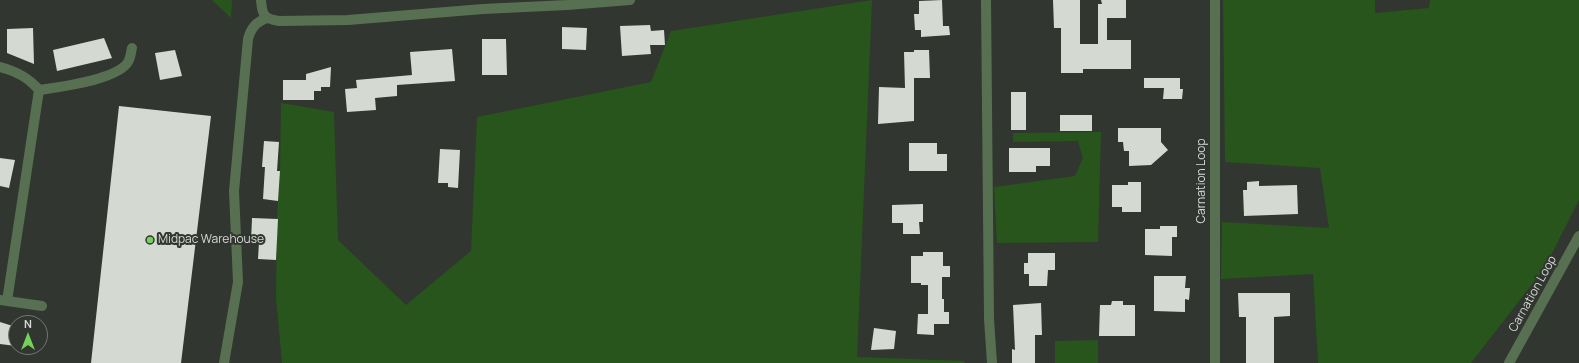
<!DOCTYPE html>
<style>
body{margin:0}
#map{position:relative;width:1579px;height:363px;overflow:hidden;background:#313630;font-family:Manrope,sans-serif}
canvas{display:block}
.north{position:absolute;left:8px;top:315px;width:40px;height:40px;box-sizing:border-box;background:#313630;border:1px solid #737772;border-radius:50%;rotate:0deg;font-size:11px;font-weight:700;line-height:16px;text-align:center;color:#d6d9d5}
.north::after{content:'';display:block;margin:auto;width:14px;height:18px;background:#74d25b;clip-path:polygon(50% 0,100% 100%,50% 72%,0 100%)}
</style>
<div id="map">
<canvas width="1579" height="363"></canvas>
<div class="north">N</div>
</div>
<script>
const context = document.querySelector('canvas').getContext('2d');
context.lineJoin = 'round';
function fillPath(path, color) { context.fillStyle = color; context.fill(path, 'evenodd'); }
function strokePath(path, color, width, dash) { context.strokeStyle = color; context.lineWidth = width; context.lineCap = dash ? 'butt' : 'round'; context.setLineDash(dash || []); context.stroke(path); }
function label(font, color, halo, rows, align = 'center') {
  context.font = font + ' Manrope,sans-serif'; context.lineWidth = 4; context.setLineDash([]); context.textBaseline = 'middle'; context.strokeStyle = halo; context.fillStyle = color; for (const [text, x, y, turn = 0] of rows) {
    context.save(); context.translate(x, y); context.rotate((+turn || 0) * Math.PI / 180); context.textAlign = isNaN(turn) ? turn : align; if (halo) context.strokeText(text, 0, 0); context.fillText(text, 0, 0); context.restore();
  }
}
fillPath(new Path2D(`
 M212 0H232L231 18Z
 M872 0 857 357 964 361 965 363H282L276 298 277 214 280 171 281 103 334 112 338 240 406 305 471 251 477 117 651 82 671 31Z
 M1223 0H1375V13L1429 8 1430 0H1579V200L1544 269 1471 363H1318L1313 274 1221 279 1222 222 1329 228 1320 168 1225 162Z
 M1101 132 1098 242 997 243 994 187 1075 176 1083 158 1078 141 1013 142V133Z
 M1098 340V363H1055V341Z`), '#28551c');
fillPath(new Path2D(`
 M942 0 943 26H949L950 35 921 37V30H915L914 14H919V1Z
 M1053 0H1080V44H1098V4H1102L1101 0H1126V18H1107V40H1131V69H1083V73H1061V28H1054Z
 M650 25 651 31 664 30 665 45H650L651 54 622 56 620 26Z
 M562 27 587 28 586 50 562 49Z
 M33 28 34 64 7 53V29Z
 M104 38 112 58 57 71 53 50Z
 M482 39H506L507 75H482Z
 M452 49 455 81 397 85V96L375 98 376 110 347 112 345 89 357 88 356 80 412 75 410 52Z
 M175 50 182 76 160 80 155 53Z
 M914 50H929L930 78H914V121L878 124 879 87 905 88 904 52H914Z
 M331 67 330 87H321V91H314V100H283V80H306V74Z
 M1144 78H1180V89H1183L1182 99H1163L1164 88H1144Z
 M1011 92H1026V130H1011Z
 M119 106 211 116 181 363H91Z
 M1060 115H1092V131H1060Z
 M1118 128H1161V142L1168 150 1151 165 1129 166V151H1124L1123 142H1118Z
 M264 141 279 142 277 171H280L278 201 263 199 265 167H262Z
 M909 143H937V154H947V171H909Z
 M1009 148H1050V166H1036V172H1009Z
 M440 149 460 150 458 188 448 187V183H438Z
 M0 158 15 160 9 188 0 186Z
 M1259 181V186L1297 185 1298 214 1244 216 1243 190H1247V182Z
 M1128 182H1141V212H1122V207H1112V185H1128Z
 M923 204V222H919L920 234H903V223H892V205Z
 M252 218 278 219 276 260 258 259 259 242H251Z
 M1160 226H1177V237H1172V256L1145 255V229H1160Z
 M923 252H943V266H950V277H942V299H944V312H949V324H934V335L917 334 918 314H928V285H921V283H911V256H923Z
 M1028 253H1055V270H1048L1047 286H1029V274H1024V263H1028Z
 M1154 276H1186L1185 288H1190L1189 300 1185 299V312L1154 311Z
 M1238 293H1290V316L1274 317V363H1246V317H1239Z
 M1112 301H1123V305H1135V336H1099L1100 305H1111Z
 M1041 303 1042 335H1035V363H1012V349L1015 350 1013 305Z
 M0 322 16 327V346L0 344Z
 M874 328 896 331 894 349 871 350Z`), '#d4dad2');
strokePath(new Path2D(`
 M261 0C262 15 264 19 279 21L348 20 483 9 567 5 630 0
 M986 0 989 319 992 363
 M0 67C16 71 28 77 39 90L7 301
 M39 90C58 87 121 80 129 60 131 56 131 51 132 48
 M0 300 42 306
 M224 363 238 282 234 191 248 39C251 28 256 22 267 18
 M1215 363V0
 M1509 363 1579 236`), '#587052', 10);
for (const [x, y, r, color] of [
 [150,240,4,"#74d25b"]
]) { const dot = new Path2D(); dot.arc(x, y, r, 0, 2 * Math.PI); context.fillStyle = color; context.fill(dot); strokePath(dot, '#313630', 1.5); }
label('12px', '#d6d9d5', '#313630', [
 ["Carnation Loop",1202,181,-90],
 ["Carnation Loop",1533,294,-61]
]);
label('12px', '#d6d9d5', '#313630', [
 ["Midpac Warehouse",158,240]
], 'left');
</script>
